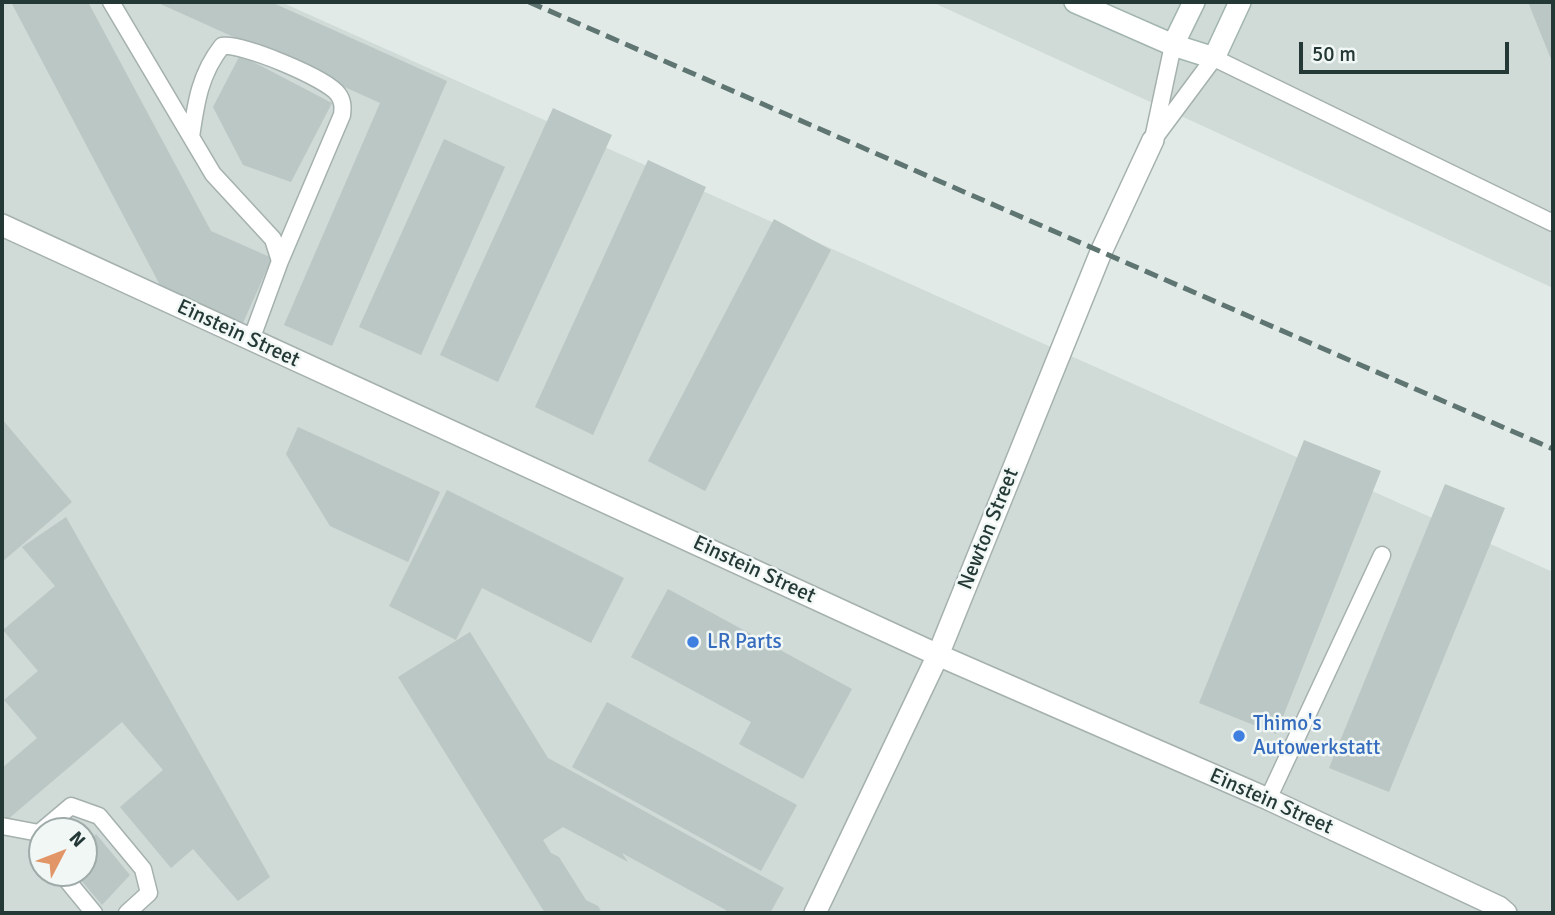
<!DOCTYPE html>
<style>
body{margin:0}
#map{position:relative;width:1555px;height:915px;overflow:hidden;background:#e1eae7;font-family:Signika,sans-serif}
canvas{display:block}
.frame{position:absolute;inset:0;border:4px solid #243936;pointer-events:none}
.north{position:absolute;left:28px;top:817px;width:70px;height:70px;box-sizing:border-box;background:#f1f7f5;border:2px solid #9faba9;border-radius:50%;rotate:48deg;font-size:19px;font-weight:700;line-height:28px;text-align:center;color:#243936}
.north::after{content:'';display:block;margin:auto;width:24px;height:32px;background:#e29667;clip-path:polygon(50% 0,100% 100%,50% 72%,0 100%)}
.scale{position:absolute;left:1299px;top:42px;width:210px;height:32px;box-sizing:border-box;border:4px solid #243936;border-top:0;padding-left:9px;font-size:21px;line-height:24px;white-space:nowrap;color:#243936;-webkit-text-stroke:5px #f1f7f5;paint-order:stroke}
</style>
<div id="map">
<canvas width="1555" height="915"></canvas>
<div class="frame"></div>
<div class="north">N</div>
<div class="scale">50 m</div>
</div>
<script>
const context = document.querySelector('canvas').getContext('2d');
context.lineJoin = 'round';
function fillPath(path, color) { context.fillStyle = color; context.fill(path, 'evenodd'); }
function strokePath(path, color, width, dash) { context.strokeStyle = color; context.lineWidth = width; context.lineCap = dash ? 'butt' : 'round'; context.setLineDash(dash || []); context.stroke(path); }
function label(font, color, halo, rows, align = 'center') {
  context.font = font + ' Signika,sans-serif'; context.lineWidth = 5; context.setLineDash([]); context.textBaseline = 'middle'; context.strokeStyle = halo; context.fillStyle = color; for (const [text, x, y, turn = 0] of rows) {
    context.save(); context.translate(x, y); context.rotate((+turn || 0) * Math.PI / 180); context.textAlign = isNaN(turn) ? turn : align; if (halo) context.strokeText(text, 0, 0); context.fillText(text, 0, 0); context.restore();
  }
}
fillPath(new Path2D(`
 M2 2H281L1553 572V913H2ZM42 831H84V873H42Z
 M932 2H1553V288L1192 121Z`), '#d0dad7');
fillPath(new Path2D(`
 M11 2H88L211 231 272 258 243 323 161 287Z
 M156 2H271L447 81 332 346 284 325 380 103Z
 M1528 2H1553V64Z
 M240 55 332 103 291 182 243 165 213 107Z
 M553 108 612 135 498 382 440 355Z
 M444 139 505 167 421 355 359 327Z
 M648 160 706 187 593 435 535 407Z
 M774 219 831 250 705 491 648 461Z
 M2 419 72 502 2 562Z
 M298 427 440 492 408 562 330 526 286 454Z
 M1304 440 1381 471 1276 734 1199 703Z
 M1445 484 1505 508 1389 792 1329 768Z
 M447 490 624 578 591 643 482 588 456 640 389 606Z
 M66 517 270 877 238 901 193 849 171 868 120 807 163 770 122 722 7 820 2 813V768L37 738 4 700 38 671 3 630 55 586 22 547Z
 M668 589 852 689 803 779 739 744 751 722 631 657Z
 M470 632 548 758 784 888 770 913H725L726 910 622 853 628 862 563 827 543 840 551 853 559 857 586 900 598 906 602 913H545L398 677Z
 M607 702 797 805 761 871 572 767Z
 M96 834 130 875 102 905 75 873H84V846Z`), '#bac7c4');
const lane = new Path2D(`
 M111 2 213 174 273 239 280 261 251 340
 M1154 134 1173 45
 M191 137C196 102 200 74 222 46 242 43 326 78 338 94 343 101 343 107 342 115L280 261
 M1153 140 1214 58 1553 223
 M1268 799 1382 555
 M2 826 39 833 71 806 99 816 143 869 149 893 127 913
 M61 873 94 913`);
const street = new Path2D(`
 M2 225 938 655 1268 799 1499 907 1506 913
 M815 913 938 655 1101 252 1153 140`);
const secondary = new Path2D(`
 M1075 2 1173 45 1214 58 1240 2
 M1173 45 1194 2`);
strokePath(lane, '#a5b1ae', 19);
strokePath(street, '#a5b1ae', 24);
strokePath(secondary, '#a2b5b0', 24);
strokePath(lane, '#fff', 16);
strokePath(street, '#fff', 21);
strokePath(secondary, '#fff', 21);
strokePath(new Path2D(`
 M529 2 1553 449`), '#5e7571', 5, [14, 7]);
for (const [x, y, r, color] of [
 [693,642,7,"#3f7fe0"],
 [1239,736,7,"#3f7fe0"]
]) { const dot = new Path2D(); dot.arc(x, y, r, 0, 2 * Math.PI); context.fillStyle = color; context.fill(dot); strokePath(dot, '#f1f7f5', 2.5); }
label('21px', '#243936', '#f1f7f5', [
 ["Einstein Street",238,334,25],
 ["Newton Street",989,529,-68],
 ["Einstein Street",754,570,25],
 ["Einstein Street",1271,802,24]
]);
label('21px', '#366cbe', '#f1f7f5', [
 ["LR Parts",707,642],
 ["Thimo's",1253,724],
 ["Autowerkstatt",1253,748]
], 'left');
</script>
